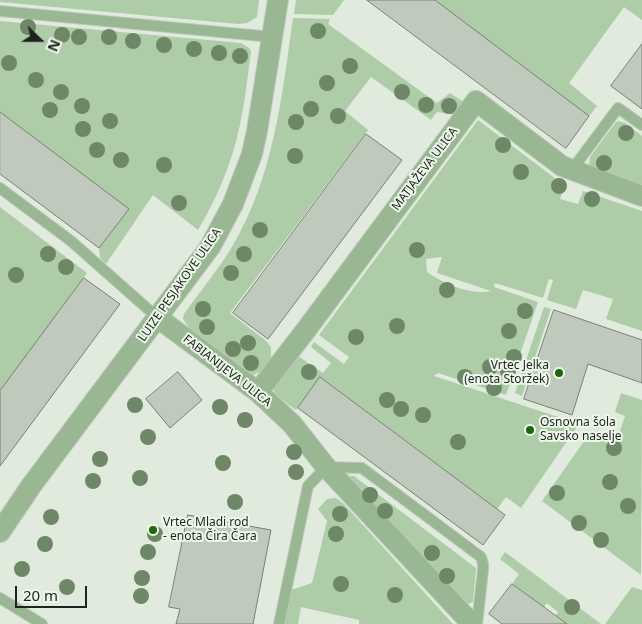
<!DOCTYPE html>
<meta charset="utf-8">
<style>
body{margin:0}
#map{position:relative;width:642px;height:624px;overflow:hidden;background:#e0ebdd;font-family:"Noto Sans",sans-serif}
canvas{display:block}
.north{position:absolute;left:15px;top:15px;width:50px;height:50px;-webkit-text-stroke:4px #edf8eb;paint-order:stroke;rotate:112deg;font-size:14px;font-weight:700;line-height:20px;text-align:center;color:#1f231e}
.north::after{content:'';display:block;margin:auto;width:18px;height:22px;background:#1f231e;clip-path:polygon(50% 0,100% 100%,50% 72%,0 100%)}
.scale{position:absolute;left:15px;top:586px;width:72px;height:22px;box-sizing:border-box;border:2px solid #1f231e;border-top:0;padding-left:6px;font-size:15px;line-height:18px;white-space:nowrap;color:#1f231e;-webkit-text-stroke:4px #edf8eb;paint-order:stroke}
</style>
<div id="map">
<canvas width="642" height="624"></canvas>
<div class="north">N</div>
<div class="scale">20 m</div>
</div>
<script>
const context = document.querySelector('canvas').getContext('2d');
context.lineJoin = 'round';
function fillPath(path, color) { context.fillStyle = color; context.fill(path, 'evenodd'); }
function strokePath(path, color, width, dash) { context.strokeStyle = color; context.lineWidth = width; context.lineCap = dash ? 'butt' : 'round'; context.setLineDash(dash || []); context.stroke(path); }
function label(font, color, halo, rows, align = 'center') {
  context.font = font + ' "Noto Sans",sans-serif'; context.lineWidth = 4; context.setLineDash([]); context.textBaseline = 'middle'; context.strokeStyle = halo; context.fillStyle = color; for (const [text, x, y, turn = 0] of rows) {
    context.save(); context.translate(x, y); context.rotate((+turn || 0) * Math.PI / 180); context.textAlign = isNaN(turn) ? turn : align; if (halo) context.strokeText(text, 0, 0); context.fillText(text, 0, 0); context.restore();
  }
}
fillPath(new Path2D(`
 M0 0H259L257 17 247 23 238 24 0 2Z
 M296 0H344L333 15 294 14Z
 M435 0H642V20L624 7 569 83 597 106 589 116Z
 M293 18 330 19 328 24 437 103 450 93 465 103 457 115 437 112 431 120 371 77 345 111 368 130 230 313 265 340 271 347V359L260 372 253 375 190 329 183 319 184 314C200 291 219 269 233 245 274 175 282 96 293 18Z
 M0 21 241 43 249 48 251 51C246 90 242 130 228 167 220 189 210 210 198 230L153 195 106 264 100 258 99 248 129 209 0 112Z
 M478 120 560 182 565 184 560 199 578 204 583 191 642 211V331L606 319 613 299 583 290 576 309 547 300 553 280 549 279 543 298 495 283 494 287 538 302 506 395 438 373 434 376 579 424 521 508 506 497 497 509 320 377 296 410 277 396 273 389 298 356 323 373 331 363 311 347 314 342 344 364 349 357 319 335ZM442 257 437 273 491 291C472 296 442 283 427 272L426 259Z
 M619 121 625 123 642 136V186L589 166 590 157 616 122Z
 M0 207 87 273 0 392Z
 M544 307 551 309 522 396 515 393Z
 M621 393 642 400 641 575 542 501 589 434 597 431 618 437 625 416 615 412Z
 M351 476H354L476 568 473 602 465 605 349 478Z
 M336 498 343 503 453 624H359V620L301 607 298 624H284L291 590 312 583 327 521 318 509 327 499Z
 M505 552 601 624H566L555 616 558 612 547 603 544 607 512 584 519 574 500 559Z
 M632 587 642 590V624H605Z`), '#aecca7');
const building = new Path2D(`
 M367 0H435L589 116 566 148Z
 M642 44V109L611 86Z
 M0 112 129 209 99 248 0 174Z
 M366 134 402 160 268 339 233 313Z
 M84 278 120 304 0 466V391Z
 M554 310 642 340V383L588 364 572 415 524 399Z
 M178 372 202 400 170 428 146 399Z
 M320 377 505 515 483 545 298 408Z
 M188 515 271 530 253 624H176L180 609 169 607Z
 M512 584 544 607 567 624H502L489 614Z`);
fillPath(building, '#bfcabd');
strokePath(building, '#778175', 1);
const service = new Path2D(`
 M0 11 272 37
 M571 171 618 108 642 125
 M0 188 71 241 158 318
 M0 598 42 624
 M279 624 308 486 326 467 362 468 481 557 483 564V570L477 624`);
const minor = new Path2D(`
 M158 318 258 392 292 424 326 467 472 624
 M258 392 306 330 476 101 562 166 642 196
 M0 532 31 486 210 247 233 204 252 154 257 131 278 0`);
strokePath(service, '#bdc7bb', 12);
strokePath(minor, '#bdc7bb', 22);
strokePath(service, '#99b792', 10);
strokePath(minor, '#99b792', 20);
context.fillStyle = '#6e8767';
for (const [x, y] of [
 [28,27],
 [318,31],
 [62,35],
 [79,37],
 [109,37],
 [133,41],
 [164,45],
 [194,49],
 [219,53],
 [240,56],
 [9,63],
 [350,66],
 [36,80],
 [327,83],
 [61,92],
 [402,92],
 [426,105],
 [82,106],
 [449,106],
 [311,109],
 [50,110],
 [338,116],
 [110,121],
 [296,122],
 [83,129],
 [626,133],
 [503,145],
 [97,150],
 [295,156],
 [121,160],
 [604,163],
 [164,165],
 [521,172],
 [559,186],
 [592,199],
 [179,203],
 [260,230],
 [417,250],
 [48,254],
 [244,254],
 [66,267],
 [231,273],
 [16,275],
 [447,290],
 [203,309],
 [525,311],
 [397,326],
 [207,327],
 [509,331],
 [356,337],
 [248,343],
 [233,349],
 [514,357],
 [251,363],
 [490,367],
 [508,371],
 [309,372],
 [465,377],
 [494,388],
 [387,400],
 [135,405],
 [220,407],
 [401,409],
 [423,415],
 [245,420],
 [148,437],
 [458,442],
 [614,448],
 [294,452],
 [100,459],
 [223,463],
 [296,472],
 [140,478],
 [93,481],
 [610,482],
 [557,493],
 [370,495],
 [235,502],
 [628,506],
 [385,511],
 [340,514],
 [51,517],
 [579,523],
 [155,534],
 [336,534],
 [601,540],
 [45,544],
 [148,552],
 [432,553],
 [22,569],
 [447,576],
 [142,578],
 [341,584],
 [67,587],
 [395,595],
 [141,596],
 [572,607]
]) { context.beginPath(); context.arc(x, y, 8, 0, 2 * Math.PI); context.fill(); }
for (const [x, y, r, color] of [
 [559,373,5,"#1d6907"],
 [530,430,5,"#1d6907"],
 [153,530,5,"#1d6907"]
]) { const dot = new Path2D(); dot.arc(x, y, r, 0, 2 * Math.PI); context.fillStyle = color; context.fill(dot); strokePath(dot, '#edf8eb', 2); }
label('12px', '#1f231e', '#edf8eb', [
 ["MATJAŽEVA ULICA",425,169,-53],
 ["LUIZE PESJAKOVE ULICA",180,285,-55],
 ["FABIANIJEVA ULICA",227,371,38]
]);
label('12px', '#1f231e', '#edf8eb', [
 ["Vrtec Jelka",549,366,"right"],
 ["(enota Storžek)",549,380,"right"],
 ["Osnovna šola",540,423],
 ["Savsko naselje",540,437],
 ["Vrtec Mladi rod",163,523],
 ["- enota Čira Čara",163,537]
], 'left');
</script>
